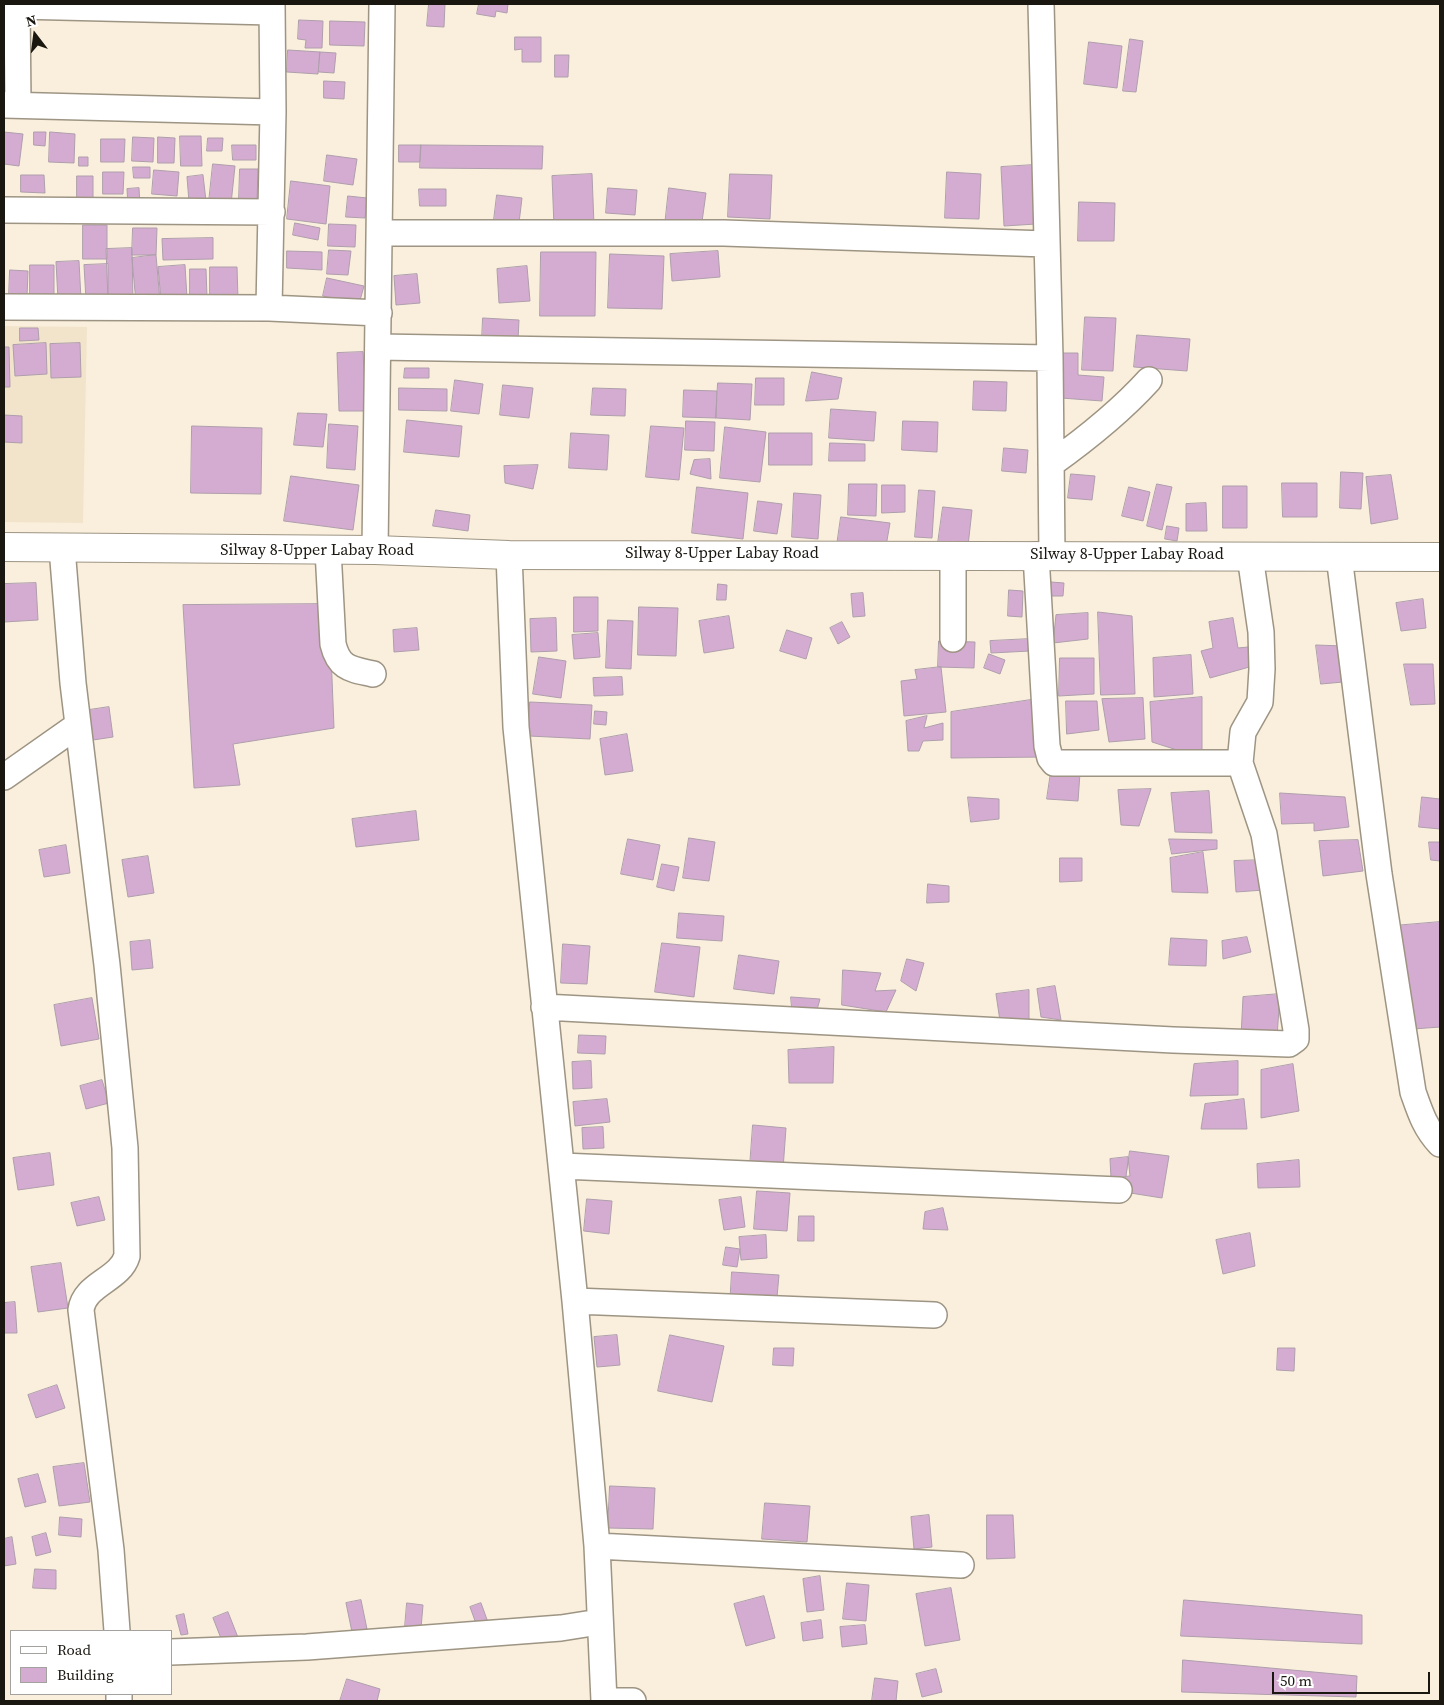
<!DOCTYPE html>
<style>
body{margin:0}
#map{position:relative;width:1444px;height:1705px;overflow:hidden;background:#f9efdc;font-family:"Source Serif 4",serif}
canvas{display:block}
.frame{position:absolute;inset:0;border:5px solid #1a1610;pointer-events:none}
.legend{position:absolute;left:10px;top:1630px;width:162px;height:65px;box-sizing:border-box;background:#fff;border:1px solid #a3a29f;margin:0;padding:6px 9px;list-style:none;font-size:15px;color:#1a1610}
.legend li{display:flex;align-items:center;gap:10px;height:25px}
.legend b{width:25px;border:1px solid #a3a29f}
.north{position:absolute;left:10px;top:10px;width:50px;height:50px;-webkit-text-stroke:4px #fff;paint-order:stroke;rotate:345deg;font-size:14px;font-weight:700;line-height:20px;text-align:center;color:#1a1610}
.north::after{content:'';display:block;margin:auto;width:18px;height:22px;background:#1a1610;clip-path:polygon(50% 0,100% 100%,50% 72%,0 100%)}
.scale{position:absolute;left:1272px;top:1672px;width:158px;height:22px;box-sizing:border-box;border:2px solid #1a1610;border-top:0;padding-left:6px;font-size:15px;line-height:18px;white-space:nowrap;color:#1a1610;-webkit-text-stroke:4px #fff;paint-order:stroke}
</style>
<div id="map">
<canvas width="1444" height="1705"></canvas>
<div class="frame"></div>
<ul class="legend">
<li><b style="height:6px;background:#fff"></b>Road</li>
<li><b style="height:14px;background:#d5acd1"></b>Building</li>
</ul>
<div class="north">N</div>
<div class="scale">50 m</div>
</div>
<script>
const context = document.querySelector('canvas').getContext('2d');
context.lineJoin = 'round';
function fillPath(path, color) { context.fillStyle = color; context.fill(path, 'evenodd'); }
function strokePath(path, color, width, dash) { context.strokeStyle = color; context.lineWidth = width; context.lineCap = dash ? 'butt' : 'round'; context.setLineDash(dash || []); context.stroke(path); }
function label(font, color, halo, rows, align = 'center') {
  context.font = font + ' "Source Serif 4",serif'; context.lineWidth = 4.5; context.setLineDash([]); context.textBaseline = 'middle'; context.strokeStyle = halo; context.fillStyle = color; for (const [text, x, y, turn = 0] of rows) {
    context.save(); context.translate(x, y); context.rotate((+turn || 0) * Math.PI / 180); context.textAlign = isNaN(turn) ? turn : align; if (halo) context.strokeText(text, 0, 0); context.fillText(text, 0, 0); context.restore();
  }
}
fillPath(new Path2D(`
 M4 326 87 327 83 523 4 522Z`), '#f2e4cb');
const building = new Path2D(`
 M429 4H445L444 27 427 26Z
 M479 4H508L507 13 496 11 495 17 477 14Z
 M299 20 323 21 322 48H305L306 40 298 39Z
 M330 21 365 22 364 46 330 45Z
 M515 37H541V62H522V49L515 50Z
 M1130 39 1143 41 1136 92 1123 91Z
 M1089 42 1122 46 1117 88 1084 84Z
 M288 50 320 52 318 74 287 72Z
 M320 52 336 53 334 73 319 72Z
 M555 55H569L568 77H555Z
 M324 81 345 82 344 99 324 98Z
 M4 132 23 134 19 166 4 164Z
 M34 132H46L45 146 34 145Z
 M50 132 75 134 74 163 49 162Z
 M180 136H201L202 166H181Z
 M133 137 154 138 153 162 132 161Z
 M158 137 175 138 174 163H158Z
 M208 138H223L222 151H207Z
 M101 139H125L124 162H101Z
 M232 145H256V160H233Z
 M399 145H421L420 162H399Z
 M421 145 543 146 542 169 420 168Z
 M327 155 357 159 353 185 324 181Z
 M79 157H88V166H79Z
 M213 164 235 166 231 204 209 202Z
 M1034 165 1036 224 1004 226 1001 167Z
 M133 167H150V178H134Z
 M240 169H258L257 200H239Z
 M154 170 179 172 177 196 152 194Z
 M103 172H124L123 194H103Z
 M947 172 981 174 979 219 945 218Z
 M592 174 594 225 554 226 552 176Z
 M730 174 772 175 770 219 728 217Z
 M21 175H44L45 193 21 192Z
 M203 175 206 201 189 202 187 177Z
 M77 176H93V201H77Z
 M291 181 330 186 326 224 287 219Z
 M139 188 140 206H128L127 189Z
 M608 188 637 190 635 215 606 213Z
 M669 188 706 193 701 229 665 225Z
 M419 189H446V206H420Z
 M497 195 522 198 518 231 493 228Z
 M348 196 367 198 365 218 346 217Z
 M1079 202 1115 203 1114 241H1078Z
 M295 223 320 228 318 240 293 235Z
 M329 224 356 225 355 247 328 246Z
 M83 225H107V259H83Z
 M133 228H157L156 255H132Z
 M213 238V259L163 260 162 239Z
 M132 248 133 300H108L106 249Z
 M329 250 351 251 348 275 327 274Z
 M287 251 322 252V270L287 268Z
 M718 251 720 277 672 281 670 254Z
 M541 252H596L595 316H540Z
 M610 254 664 256 662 309 608 308Z
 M156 255 160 301 136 303 132 258Z
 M79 261 81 299 58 300 56 262Z
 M108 264V300H86L84 265Z
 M30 265H54V300H30Z
 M185 265 187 298 161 300 158 267Z
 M527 266 530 301 499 303 497 269Z
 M210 267H237L238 299 210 300Z
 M190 269H206L207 298H190Z
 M10 270 28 271 27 297 9 296Z
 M417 274 420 303 396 305 394 276Z
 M327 278 364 286 359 304 323 296Z
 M1085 317 1116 318 1113 371 1082 370Z
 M483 318 519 320 518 340 482 339Z
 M20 328H38L39 340 20 341Z
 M1137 335 1190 339 1187 371 1134 367Z
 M46 343 47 374 15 376 13 345Z
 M80 343 81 377 51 378 50 344Z
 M4 347H9L10 387H4Z
 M363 352 366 411H339L337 353Z
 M1063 353H1078V375L1104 377 1102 401 1061 398Z
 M405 368H429V378H404Z
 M812 372 842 378 838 399 806 401Z
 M756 378H784V405H755Z
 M455 380 483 384 479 414 451 411Z
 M974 381 1007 382 1006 411 973 410Z
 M718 383 752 384 750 420 716 418Z
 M503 385 533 388 529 418 500 415Z
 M399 388 447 389V411L399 410Z
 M593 388 626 389 625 416 591 415Z
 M684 390 717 391 716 418 683 417Z
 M831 409 876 412 874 441 829 438Z
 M298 413 327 414 323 447 294 445Z
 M4 415 22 416V443L4 442Z
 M407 420 462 426 459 457 404 452Z
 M686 421 715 422 714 451 685 450Z
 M903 421 938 422 937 452 902 450Z
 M329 424 358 426 355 470 327 468Z
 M192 426 262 428 261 494 191 493Z
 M651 426 684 428 679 480 646 477Z
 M725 427 766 432 760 482 720 478Z
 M571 433 609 435 607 470 569 468Z
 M769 433H812V465H769Z
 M830 443 865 444V461H829Z
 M1004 448 1028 450 1026 473 1002 471Z
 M710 459 711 479 690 474 694 460Z
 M538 465 533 489 505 483 504 466Z
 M1341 472 1363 473 1361 509 1340 508Z
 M1071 474 1095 476 1092 500 1068 498Z
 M1391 475 1398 519 1371 524 1366 477Z
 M291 476 359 485 353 530 284 521Z
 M1282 483H1317V517H1283Z
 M849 484H877L876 516 848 515Z
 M1157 484 1172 487 1162 530 1147 526Z
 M882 485H905V512L882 513Z
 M1223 486H1247V528H1223Z
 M697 487 748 493 743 539 692 533Z
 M1129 487 1150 492 1143 521 1122 516Z
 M919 490 935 491 932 538 915 537Z
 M794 493 821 495 818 539 792 537Z
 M758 501 782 504 777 534 754 531Z
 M1206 503 1207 531H1186V504Z
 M943 507 972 510 968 546 938 543Z
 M436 510 470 515 468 531 433 526Z
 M841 517 890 523 885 552 837 545Z
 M1167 526 1179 528 1177 541 1165 539Z
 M1051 582 1064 583 1063 596H1051Z
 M36 583 38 620 4 622V584Z
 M718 584 727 585 726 600H717Z
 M1009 590 1023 591 1022 617 1008 616Z
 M863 593 865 616 853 617 851 594Z
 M574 597H598V631L574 632Z
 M1423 599 1426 628 1401 631 1396 603Z
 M329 604 334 728 233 744 240 785 194 788 183 605Z
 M639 607 678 608 676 656 638 655Z
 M1098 612 1132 616 1135 694 1101 695Z
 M1088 613V639L1053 643 1056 615Z
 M729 616 734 648 704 653 699 621Z
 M556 618 557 651 531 652 530 619Z
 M1233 618 1238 648 1248 647 1253 666 1210 678 1201 651 1213 648 1209 622Z
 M608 620 633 621 631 669 606 668Z
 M842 622 850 637 838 644 830 628Z
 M417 628 419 650 394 652 393 630Z
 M787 630 812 638 806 659 780 651Z
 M598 633 600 657 574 659 572 635Z
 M1030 639V651L991 653 990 641Z
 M939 641 975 642 974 668 938 667Z
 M1316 645 1343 646V682L1321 684Z
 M989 654 1005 660 1000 674 984 668Z
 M1191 655 1193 694 1154 697 1153 658Z
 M539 657 566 661 561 698 533 694Z
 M1060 658H1094V694L1059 696Z
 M1404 664H1433L1435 704 1411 705Z
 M941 667 946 712 904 716 901 681 917 679 915 670Z
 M622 677 623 695 594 696 593 678Z
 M1202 697V758L1152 742 1150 702Z
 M1143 698 1145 739 1109 742 1102 699Z
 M1037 699 1044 757 951 758V712Z
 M1066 701H1097L1099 730 1067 734Z
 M530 702 592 705 590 739 529 736Z
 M109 707 113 737 93 740 89 710Z
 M595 711 607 712 606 725 594 724Z
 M927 716 924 728 943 723V740L923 741 919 751H908L906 721Z
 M627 734 633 771 605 775 600 739Z
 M1051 772 1080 773 1078 801 1047 799Z
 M1151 789 1139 826 1121 825 1118 790Z
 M1209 791 1212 833 1175 832 1171 793Z
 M1280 793 1345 797 1349 827 1314 831V823L1282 824Z
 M968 797 999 799V819L971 822Z
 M1422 797 1440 799V829L1419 827Z
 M416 811 419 840 356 847 352 819Z
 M689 838 715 842 709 881 683 878Z
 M628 839 660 845 653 880 621 874Z
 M1169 839 1217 840V849L1172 854Z
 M1358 840 1363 871 1323 876 1319 841Z
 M1429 842H1440V861L1431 860Z
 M66 845 70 873 44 877 39 850Z
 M1203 852 1208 893 1172 892 1170 858Z
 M148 856 154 893 128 897 122 860Z
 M1060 858H1082V881L1060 882Z
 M1263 860 1264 890 1236 892 1234 861Z
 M662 864 679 867 674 891 657 887Z
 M928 884 949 886V902L927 903Z
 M679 913 724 916 722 941 677 938Z
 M1440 922V1027L1413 1029 1393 926Z
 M1247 937 1251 952 1223 959 1222 941Z
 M1171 938 1207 940 1206 966 1169 965Z
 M150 940 153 968 132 970 130 942Z
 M662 943 700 947 694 997 655 992Z
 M563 944 590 946 587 984 561 983Z
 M739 955 779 961 774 994 734 989Z
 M907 959 924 963 916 991 901 981Z
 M843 970 881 973 875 991 896 990 886 1012 842 1005Z
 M1055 986 1061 1020 1041 1017 1037 989Z
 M1029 990V1024L1000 1021 996 994Z
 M1280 994 1277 1037H1241L1243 997Z
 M791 997 820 999 815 1017 793 1018Z
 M92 998 99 1039 61 1046 54 1005Z
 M579 1035 606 1036 605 1054 578 1053Z
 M834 1047 833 1083H789L788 1050Z
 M591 1061 592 1088 573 1089 572 1062Z
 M1238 1061V1095L1190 1096 1194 1064Z
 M1293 1064 1299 1111 1261 1118V1070Z
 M102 1080 109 1103 86 1109 80 1086Z
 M607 1099 610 1122 575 1126 573 1102Z
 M1244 1099 1247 1129H1201L1205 1104Z
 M753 1125 786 1128 783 1169 750 1166Z
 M603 1127 604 1148 583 1149 582 1128Z
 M1130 1151 1169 1156 1162 1198 1124 1192Z
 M50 1153 54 1185 18 1190 13 1158Z
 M1128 1157 1130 1176 1111 1178 1110 1159Z
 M1299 1160 1300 1187 1258 1188 1257 1164Z
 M757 1191 790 1193 787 1231 754 1229Z
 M99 1197 105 1220 77 1226 71 1203Z
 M741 1197 745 1227 724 1230 719 1200Z
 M587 1199 612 1201 609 1234 584 1231Z
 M943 1208 948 1230 923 1229 925 1212Z
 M799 1216H814V1241H798Z
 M1250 1233 1255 1266 1223 1274 1216 1240Z
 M766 1235 767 1258 741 1260 739 1237Z
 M726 1247 740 1249 737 1267 723 1265Z
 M61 1263 68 1308 38 1312 31 1267Z
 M732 1272 779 1275 776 1308 730 1305Z
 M15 1302 17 1333H4V1303Z
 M617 1335 620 1365 597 1367 594 1337Z
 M670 1335 724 1346 712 1402 658 1391Z
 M774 1348H794L793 1366 773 1365Z
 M1278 1348H1295L1294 1371 1277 1370Z
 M57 1385 65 1408 36 1418 28 1395Z
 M84 1463 90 1502 59 1506 53 1467Z
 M38 1474 46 1502 25 1507 18 1479Z
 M610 1486 655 1488 653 1529 608 1528Z
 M765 1503 810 1506 807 1542 762 1539Z
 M929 1515 932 1547 914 1549 911 1517Z
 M987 1515H1013L1015 1558 987 1559Z
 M60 1517 82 1519 81 1537 59 1535Z
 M46 1533 51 1552 36 1556 32 1537Z
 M12 1537 16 1564 4 1566V1539Z
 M35 1569 56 1570V1589L33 1588Z
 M820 1576 824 1610 807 1612 803 1579Z
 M847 1583 869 1585 866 1621 843 1619Z
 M951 1588 960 1640 925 1646 916 1594Z
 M764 1596 775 1638 746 1646 734 1604Z
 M361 1600 367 1629 352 1632 346 1603Z
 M1184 1600 1362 1615V1644L1181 1636Z
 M407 1603 423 1605 421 1628 405 1627Z
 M481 1603 489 1625 478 1629 470 1607Z
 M228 1612 239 1640 224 1646 213 1618Z
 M184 1614 188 1634 181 1635 176 1616Z
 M821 1620 823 1638 803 1641 801 1623Z
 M865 1625 867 1644 842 1647 840 1627Z
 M1183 1660 1357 1676 1356 1697 1182 1692Z
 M936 1669 942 1692 922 1697 916 1674Z
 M875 1678 898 1681 896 1701H872Z
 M347 1679 380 1689 377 1701H340Z`);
fillPath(building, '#d5acd1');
strokePath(building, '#ae9eac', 1);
const minor = new Path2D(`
 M17 4 18 105
 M1041 4 1050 358 1052 555
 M17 6 272 12
 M4 105 273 112
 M4 210 272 212
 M381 233H724L1046 244
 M4 307 269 308 379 313
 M269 308 273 112 272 4
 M378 347 1050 358
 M1051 464C1086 439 1120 412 1149 380
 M62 548 73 683 107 965 125 1148 127 1256C120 1280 84 1284 81 1310L111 1550 117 1631
 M328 550 333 644C339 669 351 669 373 674
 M375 550 382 4
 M509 555 516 727 575 1301 597 1546 604 1701
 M953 555V639
 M1036 555 1047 746 1050 758 1054 763H1240
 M1339 556 1379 874 1413 1092C1420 1112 1425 1128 1440 1144
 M4 777 78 725
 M544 1007 1173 1040 1289 1044 1296 1039V1030L1264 834 1240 763 1243 732 1260 702 1262 669 1261 632 1250 556
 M562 1166 1119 1190
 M575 1301 934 1315
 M597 1546 961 1565
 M171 1652 307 1647 561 1628 599 1622
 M119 1694V1701
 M604 1701H633`);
const major = new Path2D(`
 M4 547 375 550 509 555 1440 557`);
strokePath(minor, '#9e9483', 28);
strokePath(major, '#9e9483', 30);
strokePath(minor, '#fff', 25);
strokePath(major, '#fff', 28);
label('16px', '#1a1610', '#fff', [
 ["Silway 8-Upper Labay Road",317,551],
 ["Silway 8-Upper Labay Road",722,554],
 ["Silway 8-Upper Labay Road",1127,555]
]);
</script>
